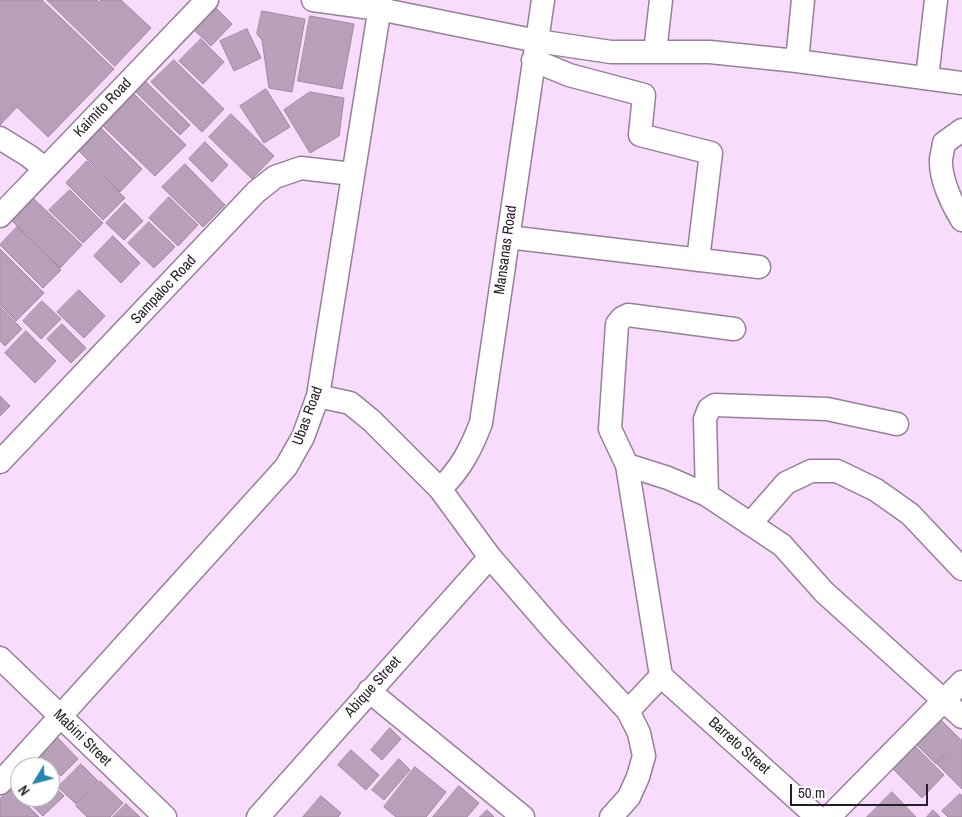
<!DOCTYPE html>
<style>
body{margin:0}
#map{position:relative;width:962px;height:817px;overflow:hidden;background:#f7dcfb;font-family:"Archivo Narrow",sans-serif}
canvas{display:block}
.north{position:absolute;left:10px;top:757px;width:50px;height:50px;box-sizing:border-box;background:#fff;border:1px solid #a9a5a9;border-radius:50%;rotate:233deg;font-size:14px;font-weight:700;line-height:20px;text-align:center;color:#271d28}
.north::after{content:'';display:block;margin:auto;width:18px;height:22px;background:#2585b1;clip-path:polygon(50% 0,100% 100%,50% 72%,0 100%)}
.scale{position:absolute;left:790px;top:784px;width:138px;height:22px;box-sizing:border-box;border:2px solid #271d28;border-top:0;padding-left:6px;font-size:15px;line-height:18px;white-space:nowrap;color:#271d28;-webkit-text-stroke:4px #fff;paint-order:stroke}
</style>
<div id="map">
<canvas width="962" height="817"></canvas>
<div class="north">N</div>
<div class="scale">50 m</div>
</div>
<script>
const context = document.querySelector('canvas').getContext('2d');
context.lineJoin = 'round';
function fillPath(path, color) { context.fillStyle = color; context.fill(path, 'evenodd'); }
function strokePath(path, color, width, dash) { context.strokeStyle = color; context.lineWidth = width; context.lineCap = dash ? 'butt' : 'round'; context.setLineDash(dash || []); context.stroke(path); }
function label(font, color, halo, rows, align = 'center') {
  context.font = font + ' "Archivo Narrow",sans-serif'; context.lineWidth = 4; context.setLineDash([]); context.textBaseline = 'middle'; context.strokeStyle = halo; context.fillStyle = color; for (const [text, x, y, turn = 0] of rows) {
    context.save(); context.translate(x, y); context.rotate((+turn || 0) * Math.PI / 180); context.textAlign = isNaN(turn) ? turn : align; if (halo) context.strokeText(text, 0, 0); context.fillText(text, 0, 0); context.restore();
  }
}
const building = new Path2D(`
 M0 0H42L114 69 48 137 17 107 0 125Z
 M47 0H97L99 2 101 0H121L151 28 115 66Z
 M211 3 232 24 211 46 189 25Z
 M262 11 305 19 292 92 269 88 262 40 257 34Z
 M310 16 354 24 342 89 298 81Z
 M247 29 261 58 234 71 220 41Z
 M201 39 224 62 203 84 179 61Z
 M174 60 224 109 202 132 151 82Z
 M146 82 190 125 180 135 136 92Z
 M266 89 290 127 264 143 240 106Z
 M310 92 344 98 339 136 310 153 284 110Z
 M133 93 186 145 155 176 102 125Z
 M231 114 274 156 252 179 209 137Z
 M98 125 142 169 120 192 76 148Z
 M205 142 228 165 212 182 189 159Z
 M87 161 125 198 103 220 66 183Z
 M185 164 225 205 203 227 162 187Z
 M70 190 103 223 83 243 49 210Z
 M32 197 82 245 60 268 10 219Z
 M169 197 198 225 178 246 149 218Z
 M125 203 143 221 124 240 106 223Z
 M149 222 175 247 154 268 128 243Z
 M17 227 61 270 43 288 0 245Z
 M113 236 140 263 121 283 94 256Z
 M0 249 44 293 16 321 0 305Z
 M79 290 105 316 84 338 57 312Z
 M42 301 61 319 41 339 23 321Z
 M0 307 22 329 5 346 0 341Z
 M62 324 86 348 71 363 47 339Z
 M26 331 56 361 35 383 5 353Z
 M0 396 10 406 0 416Z
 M936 715 960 739 936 764 912 740Z
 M390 728 401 739 382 760 371 750Z
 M57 737 78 759 61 776 40 755Z
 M962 739V789L937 764Z
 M915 746 944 775 922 798 893 769Z
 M351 750 379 775 366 790 338 765Z
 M399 759 410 770 384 800 372 790Z
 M81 764 98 781 76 804 58 787Z
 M415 767 446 792 426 817H396L384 807Z
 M20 771V794L9 783Z
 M100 781 123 803 110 817H87L76 806Z
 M50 782 64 796 43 816 23 797H50Z
 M459 786 479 803 467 817H433Z
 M10 788 39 817H0V799Z
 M892 792 916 817H867Z
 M960 794 962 796V817H948L942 811Z
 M321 796 341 813 338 817H303Z
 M126 804 140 817H113Z
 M487 810 494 817H480Z
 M933 810 940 817H927Z`);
fillPath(building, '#b8a1b8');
strokePath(building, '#a287a2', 1);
const minor = new Path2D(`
 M313 0 379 9 537 41 611 52H710L797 61 962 83
 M655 52 661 0
 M533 60 569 75 644 95 640 135 711 153 698 260
 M797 61 803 0
 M927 78 936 0
 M962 130 944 143C943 149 942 154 941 159 940 179 952 204 962 220
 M0 138 29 156 45 169
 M0 216 207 0
 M508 237 759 267
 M318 396 350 403 372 421 440 489 490 557 554 631 628 711 639 733 644 756 638 777 629 797 611 817
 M0 462 256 192 275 177 301 168 352 174
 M627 465 668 478 707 495 782 545 824 592 962 717
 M440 489C461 469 471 449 481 423L543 0
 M707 495 705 419 709 409 715 405 827 409 897 424
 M750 524 786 483 811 471H837L876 490 910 514 962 569
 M0 658 165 817
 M661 676 627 465 610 429 617 324 622 318 628 315 734 329
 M661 676 817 817
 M369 691 523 817
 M628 711 661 676
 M0 783 286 467 303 437 318 396 381 0
 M258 817 490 557
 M829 817 962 682`);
strokePath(minor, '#977e9a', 25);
strokePath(minor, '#fff', 22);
label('15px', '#271d28', '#fff', [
 ["Kaimito Road",103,108,-46],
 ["Mansanas Road",506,250,-82],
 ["Sampaloc Road",164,290,-47],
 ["Ubas Road",308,416,-70],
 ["Abique Street",373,687,-48],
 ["Mabini Street",82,738,44],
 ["Barreto Street",739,746,42]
]);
</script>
